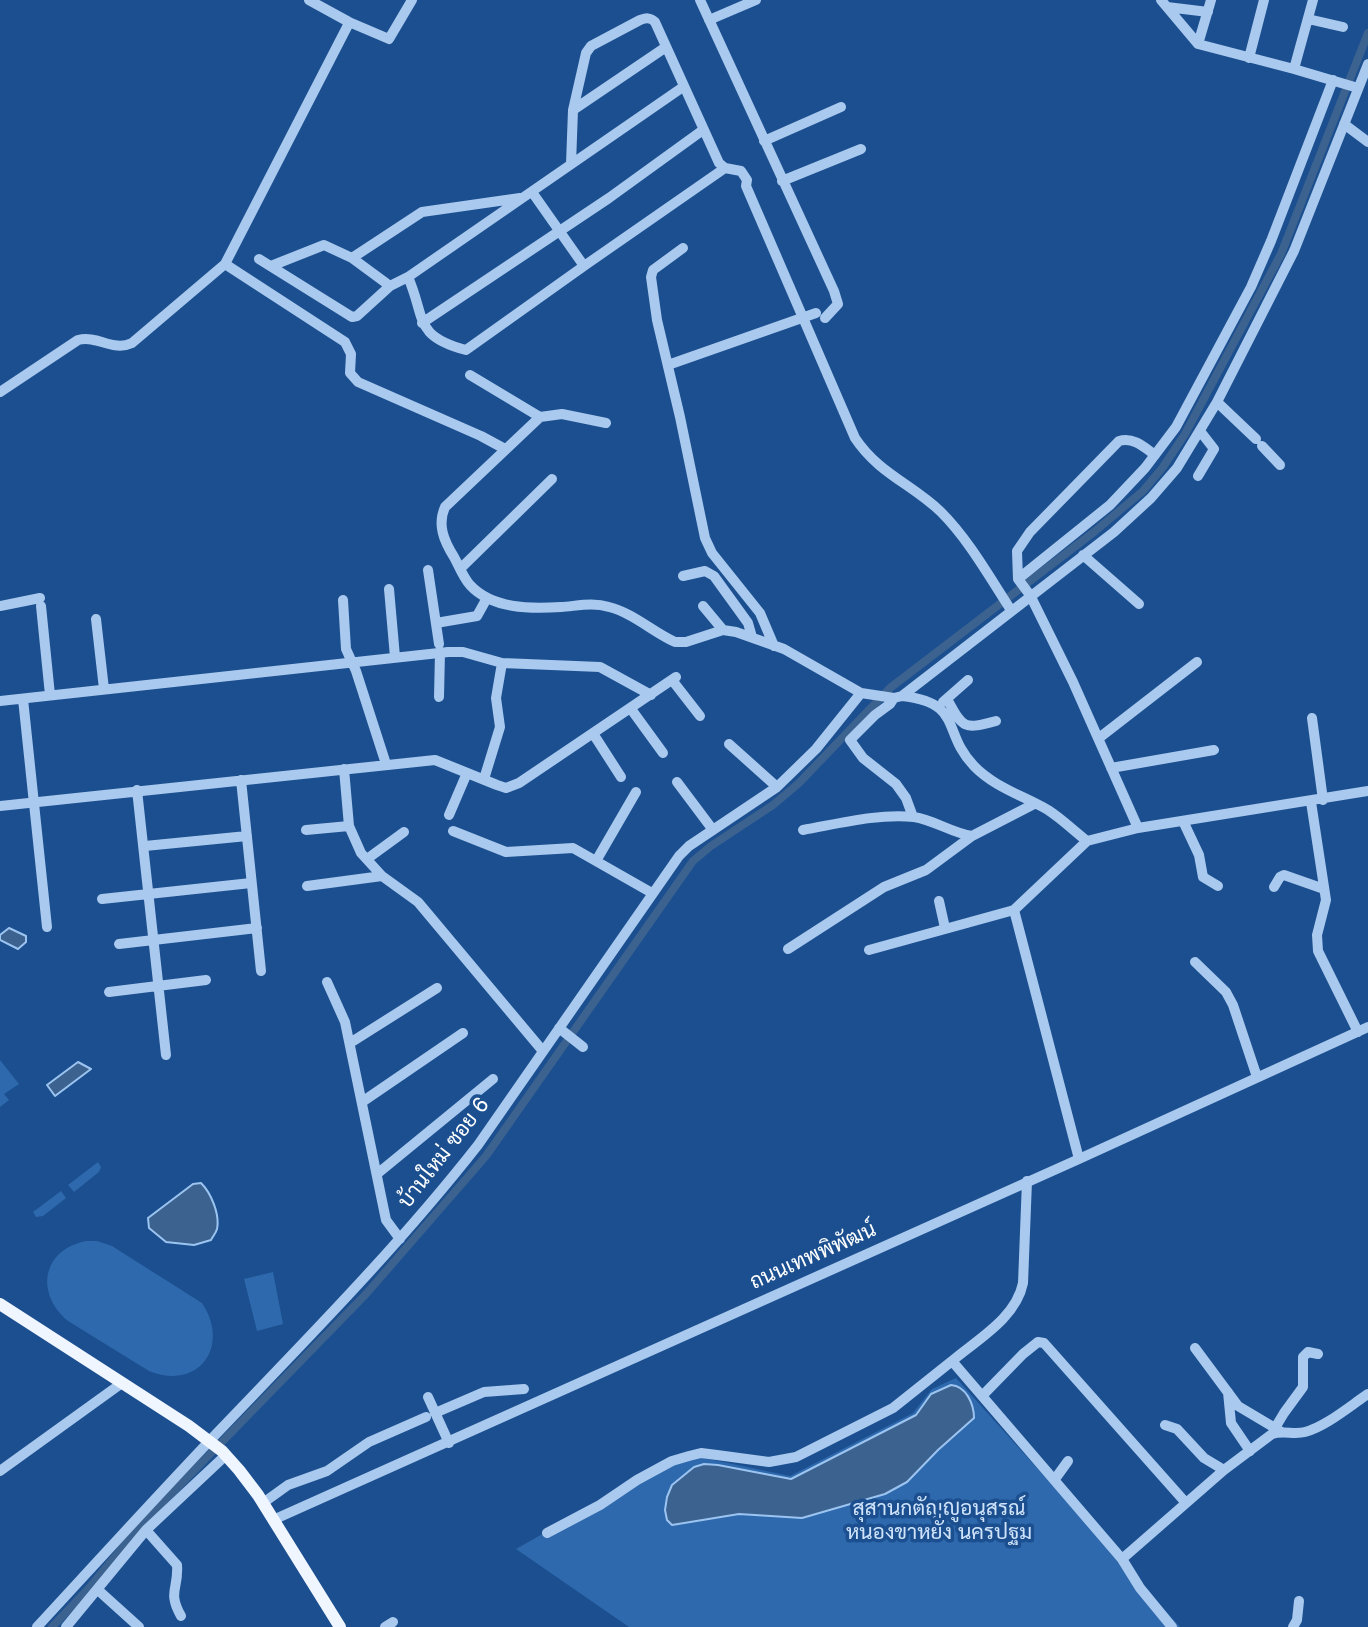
<!DOCTYPE html>
<meta charset="utf-8">
<style>
body{margin:0}
canvas{display:block;background:#1b4f8f}
</style>
<canvas width="1368" height="1627"></canvas>
<script>
const context = document.querySelector('canvas').getContext('2d');
context.lineJoin = 'round';
function fillPath(path, color) { context.fillStyle = color; context.fill(path, 'evenodd'); }
function strokePath(path, color, width, dash) { context.strokeStyle = color; context.lineWidth = width; context.lineCap = dash ? 'butt' : 'round'; context.setLineDash(dash || []); context.stroke(path); }
function label(font, color, halo, rows, align = 'center') {
  context.font = font + ' Inter,Sarabun,sans-serif'; context.lineWidth = 7; context.setLineDash([]); context.textBaseline = 'middle'; context.strokeStyle = halo; context.fillStyle = color; for (const [text, x, y, turn = 0] of rows) {
    context.save(); context.translate(x, y); context.rotate((+turn || 0) * Math.PI / 180); context.textAlign = isNaN(turn) ? turn : align; if (halo) context.strokeText(text, 0, 0); context.fillText(text, 0, 0); context.restore();
  }
}
fillPath(new Path2D(`
 M0 1060 19 1084 4 1094 9 1100 0 1107Z
 M98 1162 101 1167 99 1172 74 1192 68 1185Z
 M61 1191 66 1198 43 1216 36 1217 33 1212Z
 M86 1241H97L112 1246 202 1303C231 1347 198 1391 149 1371L68 1321C35 1293 42 1250 86 1241Z
 M273 1272 283 1324 257 1331 244 1279Z
 M956 1378 1180 1627H629L516 1549 641 1478 674 1462 699 1457 790 1476 913 1413 932 1389Z`), '#2e69ad');
const water = new Path2D(`
 M9 928 26 936V942L18 949 0 940V935Z
 M78 1062 91 1069 55 1096 47 1085Z
 M201 1183C211 1193 220 1214 217 1229 216 1233 213 1236 211 1240L194 1245 166 1242 149 1228 148 1218 193 1184Z
 M951 1385C966 1386 974 1404 974 1418L938 1450 907 1482 885 1494 802 1518 739 1514 672 1525 667 1520 665 1510 667 1497 672 1485 694 1467 704 1464 718 1465 791 1479 916 1415 931 1394Z`);
fillPath(water, '#3c6290');
strokePath(water, '#9cc4f0', 2);
strokePath(new Path2D(`
 M52 1627 89 1588 142 1524 366 1294 486 1156 693 861 711 846 773 805 799 783 890 688 1094 532 1143 491 1163 467 1185 434 1281 254 1368 33`), '#3c6290', 8);
strokePath(new Path2D(`
 M700 0 834 291 838 304 825 318
 M1161 0 1198 44 1294 69 1358 88
 M1167 7 1208 12
 M1308 19 1343 27
 M709 20 756 0
 M349 22 389 39 412 0
 M1198 44 1211 0
 M1249 58 1264 0
 M1294 69 1313 0
 M573 110 666 47
 M1344 124 1368 142
 M764 141 841 107
 M571 164 573 110 586 53 591 46 640 20C646 18 650 17 655 22L719 163 725 168 741 171 747 180 746 186 855 438C879 474 912 484 941 512 969 540 990 578 1011 610
 M782 181 861 149
 M532 192 584 266 725 168
 M520 198 422 212 352 258 390 286 408 277C426 318 413 336 466 350L584 266
 M683 248 653 270 651 277 657 320 680 417 705 538 712 553 760 613 774 646
 M259 259 352 317 357 316 390 286
 M225 264 345 342 351 354 350 373 358 382 481 436 505 449
 M271 266 324 245 352 258
 M408 277 683 87
 M422 323 609 198 703 130
 M668 365 816 313
 M470 375 540 417
 M0 392 78 340C98 335 113 352 132 343L225 264 348 25 349 22 309 0
 M1217 402 1256 439
 M606 423 562 414 540 417 445 507C437 525 444 541 454 557 459 566 463 577 470 585 492 609 530 609 561 607 577 606 593 602 609 607 633 613 653 632 675 642H686L723 630 736 632 784 649 861 693 894 698 902 696 1114 532 1151 498 1177 468 1217 402 1294 251 1368 64
 M1262 446 1280 465
 M1198 476 1214 449 1200 431
 M1083 555 1139 604
 M460 569 552 479
 M428 570 439 644
 M683 576 705 571 714 576 748 623 752 637
 M1018 579 1110 505 1145 468 1176 427 1251 287 1271 241 1333 80
 M389 589 395 657
 M343 600 346 649 356 671 386 764
 M0 606 40 598
 M41 606 50 695
 M703 606 723 630
 M96 619 104 689
 M436 623 477 616 487 598
 M672 680 700 716
 M902 696C964 703 941 732 974 766 994 787 1024 796 1048 810 1062 819 1074 831 1087 841
 M439 697 440 652
 M894 698 890 704 875 715 850 740 863 758 896 784 906 798 913 817
 M23 699 47 927
 M947 699C963 728 963 730 996 721
 M0 701 448 652H463L502 663 600 667 651 695
 M943 702 968 680
 M631 709 663 753
 M1312 718 1323 800
 M594 735 621 777
 M1099 738 1197 662
 M729 744 777 787
 M1111 768 1214 750
 M344 769 349 826 361 853 382 876 418 902 542 1050
 M484 779 500 727 496 698 502 663
 M241 780 261 971
 M677 782 713 830
 M137 790 166 1055
 M1311 802 1326 900 1317 935 1318 951 1358 1032
 M0 806 435 760 497 785 506 788 519 783 676 677
 M449 815 467 773
 M1183 821 1199 855 1203 877 1218 886
 M1138 828 1073 682 1030 595 1018 579 1017 551 1030 532 1119 441C1134 437 1144 447 1155 455
 M306 830 349 826
 M803 830C837 824 879 813 914 817 934 820 952 833 972 836
 M453 831 506 852 573 848 652 893
 M145 846 247 836
 M367 859 404 832
 M596 861 636 792
 M307 886 382 876
 M1274 887 1280 877 1284 875 1324 889
 M102 899 251 883
 M939 901 945 928
 M1014 910 1079 1159
 M119 944 257 928
 M788 949 884 887 926 870 972 836 1034 804
 M869 950 1014 910 1087 841 1138 828 1368 791
 M1195 962 1226 992 1233 1005 1257 1077
 M327 982 345 1022 386 1220 400 1239
 M109 992 206 980
 M559 1028 583 1047
 M350 1043 437 988
 M362 1102 463 1033
 M377 1174 493 1079
 M1027 1181 1023 1283C1016 1318 978 1339 952 1361L1122 1559 1224 1470 1272 1434C1283 1430 1294 1435 1305 1432 1325 1427 1350 1406 1368 1394
 M1195 1348 1238 1406 1280 1431
 M1228 1392 1231 1423 1250 1451
 M982 1396 1023 1354 1038 1342 1044 1343 1186 1503
 M428 1397 449 1443
 M435 1413 484 1392 524 1389
 M1165 1425 1177 1429 1204 1458 1224 1470
 M1275 1428 1284 1413 1303 1387V1357L1308 1352 1318 1354
 M0 1471 122 1383
 M1055 1479 1068 1461
 M263 1503 288 1485 327 1471 369 1442 426 1417
 M273 1520 1079 1159 1368 1027
 M146 1530 177 1565C179 1589 167 1591 181 1616
 M547 1533 600 1505 637 1480 672 1461 689 1456 701 1453 717 1455 769 1462 796 1457 893 1408 952 1361
 M1122 1559 1140 1588 1172 1627
 M98 1590 139 1627
 M37 1627C97 1562 157 1496 218 1432 307 1339 398 1247 478 1145L679 856 689 846 777 787 816 749 861 693
 M66 1627 146 1530 226 1455
 M385 1627 393 1622
 M1293 1627 1297 1620 1299 1601`), '#a9c9ee', 10);
strokePath(new Path2D(`
 M0 1304 189 1426 222 1451 239 1470 258 1495 340 1627`), '#f0f6ff', 12);
label('21px', '#fff', '#1b4f8f', [
 ["บ้านใหม่ ซอย 6",444,1153,-52],
 ["ถนนเทพพิพัฒน์",813,1256,-24]
]);
label('21px', '#cfe3fa', '#1b4f8f', [
 ["สุสานกตัญญูอนุสรณ์",939,1509],
 ["หนองขาหยั่ง นครปฐม",939,1533]
]);
</script>
